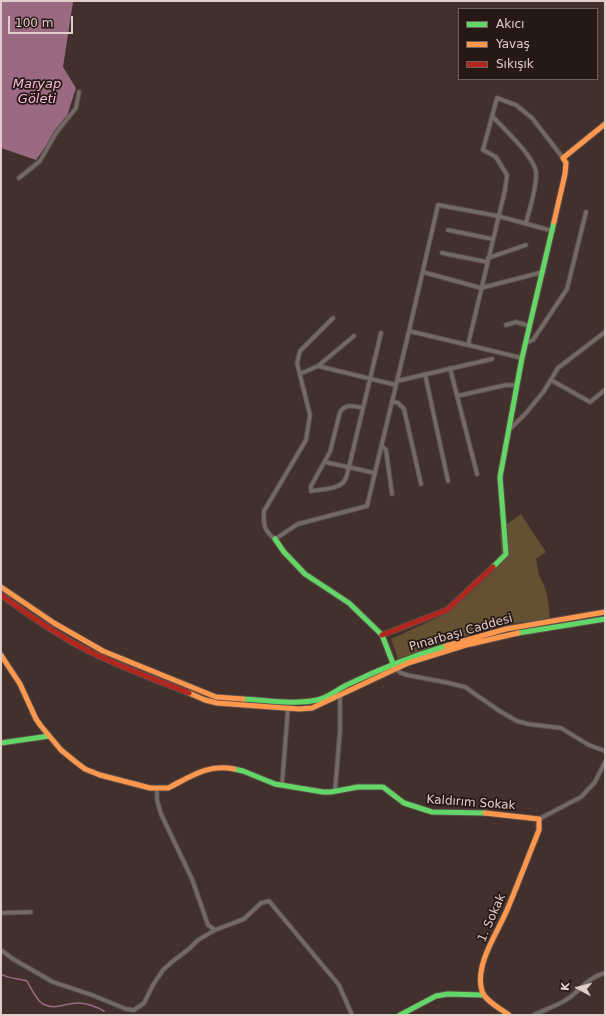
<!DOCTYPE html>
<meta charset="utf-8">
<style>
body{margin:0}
#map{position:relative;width:606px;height:1016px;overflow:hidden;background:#41302c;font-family:"DejaVu Sans",sans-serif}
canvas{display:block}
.frame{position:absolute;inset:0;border:2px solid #e0cdc8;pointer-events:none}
.legend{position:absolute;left:458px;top:8px;width:140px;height:72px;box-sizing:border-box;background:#261815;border:1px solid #70605d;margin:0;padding:5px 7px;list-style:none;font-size:12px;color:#e0cdc8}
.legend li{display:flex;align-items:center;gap:8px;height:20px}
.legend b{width:20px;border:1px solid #70605d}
.north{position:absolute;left:558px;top:968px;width:40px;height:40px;-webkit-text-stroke:3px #261815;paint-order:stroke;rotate:276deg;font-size:11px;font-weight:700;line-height:16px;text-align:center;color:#e0cdc8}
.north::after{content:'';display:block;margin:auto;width:14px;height:18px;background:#e0cdc8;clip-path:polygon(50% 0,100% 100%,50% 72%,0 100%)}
.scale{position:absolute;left:8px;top:16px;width:65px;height:18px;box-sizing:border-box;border:2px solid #e0cdc8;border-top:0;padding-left:5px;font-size:12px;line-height:14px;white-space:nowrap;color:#e0cdc8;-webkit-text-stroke:3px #261815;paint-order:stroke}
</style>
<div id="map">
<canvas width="606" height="1016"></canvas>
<div class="frame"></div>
<ul class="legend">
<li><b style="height:5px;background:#63d668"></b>Akıcı</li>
<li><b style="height:5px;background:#ff974d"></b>Yavaş</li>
<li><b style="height:5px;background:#b3261e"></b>Sıkışık</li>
</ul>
<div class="north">K</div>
<div class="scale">100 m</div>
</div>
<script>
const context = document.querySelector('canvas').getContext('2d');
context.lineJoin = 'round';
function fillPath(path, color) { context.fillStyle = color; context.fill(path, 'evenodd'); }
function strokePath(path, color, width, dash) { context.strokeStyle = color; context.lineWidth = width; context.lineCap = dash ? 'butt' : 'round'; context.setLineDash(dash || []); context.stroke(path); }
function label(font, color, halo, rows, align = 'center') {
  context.font = font + ' "DejaVu Sans",sans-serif'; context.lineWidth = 3.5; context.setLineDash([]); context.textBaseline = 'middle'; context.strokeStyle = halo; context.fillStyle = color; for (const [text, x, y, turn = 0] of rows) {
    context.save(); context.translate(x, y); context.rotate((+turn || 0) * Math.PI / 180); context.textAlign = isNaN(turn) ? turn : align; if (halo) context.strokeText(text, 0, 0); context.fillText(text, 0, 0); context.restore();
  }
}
fillPath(new Path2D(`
 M521 514 546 552 536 559 539 575 545 588 548 600 550 619 508 624 448 641 398 659 391 639 439 617 455 607 497 568 501 561 502 556 500 535 503 527Z`), '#645131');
fillPath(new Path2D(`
 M1 1 73 2 63 67 76 88 67 116 36 160 1 148Z`), '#9b6a82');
strokePath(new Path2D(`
 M1 974C8 979 19 978 27 981 31 988 36 1000 43 1004 56 1011 67 1002 80 1003 89 1004 97 1007 104 1011`), '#9b6a82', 1.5);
const street = new Path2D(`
 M492 116C503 128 534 156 536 172 537 188 530 207 526 223
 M19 178 40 161 56 133 76 108 79 92
 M448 230 492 239
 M442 253 487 262
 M488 258 526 245
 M423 272 481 288 543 272
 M333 318 300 351 297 363 310 415 306 440 264 511C263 524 264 531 275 539L298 524 367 506 409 331 468 345 505 190 507 175 496 157 483 150 497 98 516 105 532 118 563 158
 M506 325 516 322 530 326
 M409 331 438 205 498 216 553 231
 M526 343 533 340 567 289 586 212
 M468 345 522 358
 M318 366 354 336
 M450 368 477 474
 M300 374 318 366 396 385
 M425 374 448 481
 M551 380 590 402 605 390
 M397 381 492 359
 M457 396 506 385H517
 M392 401 398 403 404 409 421 484
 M363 408C354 406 346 403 340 412L330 452 311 486V491C321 489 339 490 345 480 347 476 348 471 349 467L381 333
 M510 429 526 413 544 391 558 368 605 332
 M382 446 386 450 392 494
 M325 462 375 473
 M396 669 401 673 407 675 449 683 465 687 498 710 517 721 528 724 561 728 589 745 605 751
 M282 785 288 708
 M157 789V800L161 814 192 879 208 925 215 930
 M335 791 340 731V695
 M539 819 581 797 595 782 605 762
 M1 913 31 912
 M1 950 13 959 53 982 92 995 126 1009 134 1010 144 1003 153 985 163 970 173 961 189 949 198 940 215 930 244 919 261 903 269 901 339 985 352 1015
 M534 1015C544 1010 556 1006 566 1000 580 991 588 977 605 973`);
const fast = new Path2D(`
 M275 539 284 552 305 574 349 603 382 635 394 666
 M493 567 506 554 500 477 522 358 554 222
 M518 633 605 619
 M243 699C267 700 293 705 317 700 328 698 339 688 349 684 380 669 413 656 446 646
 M1 743 49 736
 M234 769 243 771 275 784 323 792H331L358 787H383L404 803 432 812 485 813
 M400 1015 436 996 448 994 483 995`);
const slow = new Path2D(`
 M554 222 565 174 566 163 563 158 605 124
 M1 587 54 623 103 651 216 697 243 699
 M446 646 506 629 605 612
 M1 655 20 684 36 719 41 726 61 750 77 763 85 769 100 775 150 788H168C192 776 207 764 234 769
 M189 693 205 700 217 703 299 709 312 708 408 663 466 645 518 633
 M485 813 539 819V830C528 857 518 884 507 910 498 932 474 965 482 991 485 1001 501 1009 509 1015`);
const jam = new Path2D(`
 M1 595C32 618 64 640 99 656 129 670 159 681 189 693
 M382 635 447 610 493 567`);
strokePath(street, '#5c4d4a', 5.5);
strokePath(fast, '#5c4d4a', 7);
strokePath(slow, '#5c4d4a', 7);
strokePath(jam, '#5c4d4a', 7);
strokePath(street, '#736a65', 3.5);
strokePath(fast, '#63d668', 5);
strokePath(slow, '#ff974d', 5);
strokePath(jam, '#b3261e', 5);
label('12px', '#e0cdc8', '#261815', [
 ["Pınarbaşı Caddesi",461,633,-16],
 ["Kaldırım Sokak",471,803,4],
 ["1. Sokak",492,918,-66]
]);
label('italic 13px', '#fbbcdd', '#261815', [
 ["Maryap",37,85],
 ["Göleti",37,100]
]);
</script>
